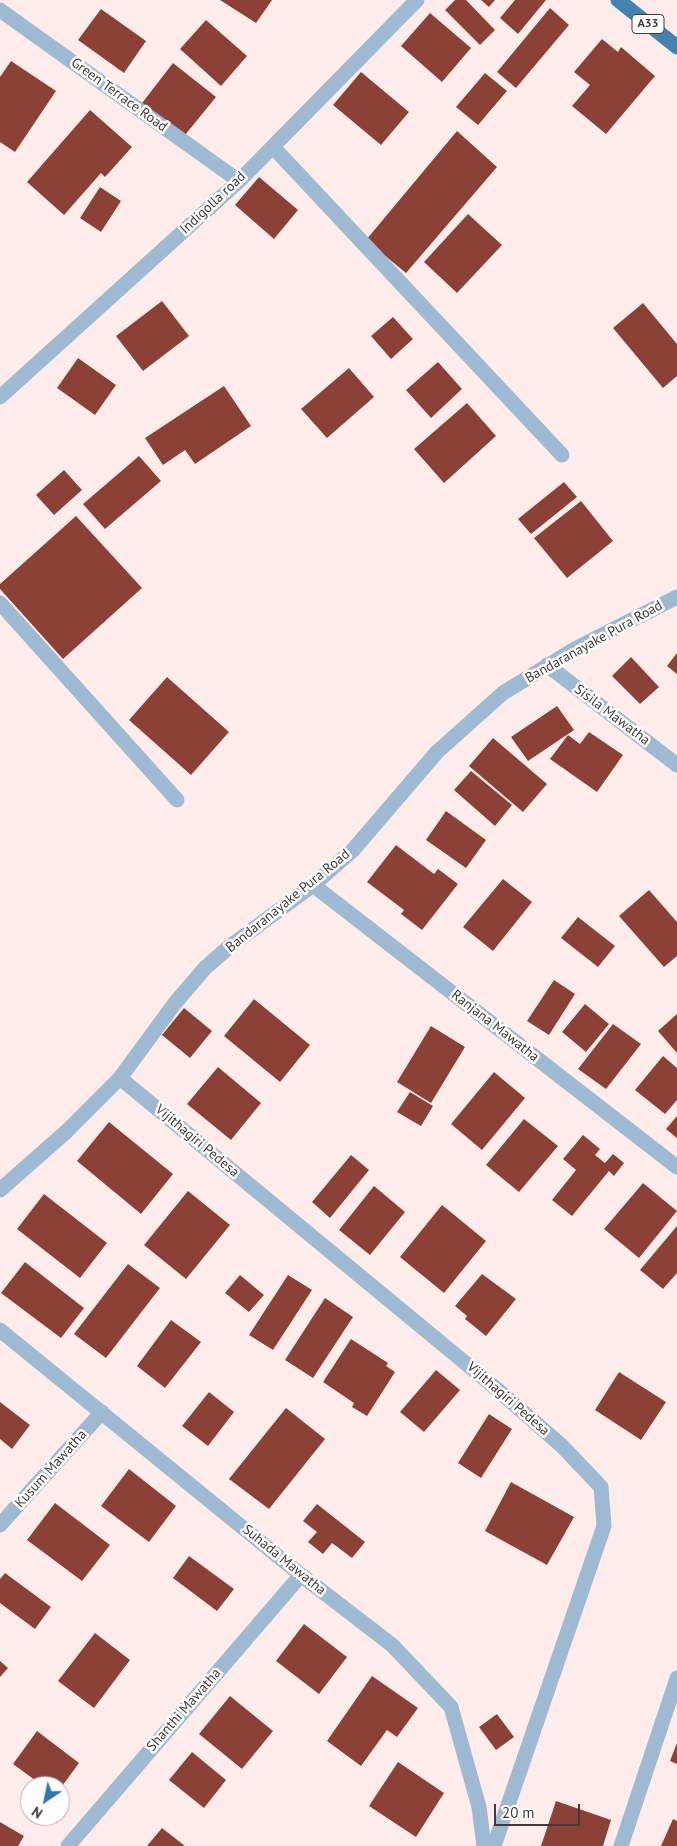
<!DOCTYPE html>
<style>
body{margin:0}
#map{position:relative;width:677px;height:1846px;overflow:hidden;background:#fdece9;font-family:"PT Sans",sans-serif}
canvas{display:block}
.north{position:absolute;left:20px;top:1776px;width:50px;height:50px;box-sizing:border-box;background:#fefefe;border:1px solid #b3b0af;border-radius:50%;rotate:214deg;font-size:14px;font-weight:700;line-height:20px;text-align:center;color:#423a38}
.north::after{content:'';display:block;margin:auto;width:18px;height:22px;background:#2d77aa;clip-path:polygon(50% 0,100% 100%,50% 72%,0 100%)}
.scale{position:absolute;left:494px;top:1804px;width:86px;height:22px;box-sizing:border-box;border:2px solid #423a38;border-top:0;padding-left:6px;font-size:15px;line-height:18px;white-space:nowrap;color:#423a38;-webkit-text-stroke:4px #fefefe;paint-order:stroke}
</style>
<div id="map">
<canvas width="677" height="1846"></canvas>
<div class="north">N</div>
<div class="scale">20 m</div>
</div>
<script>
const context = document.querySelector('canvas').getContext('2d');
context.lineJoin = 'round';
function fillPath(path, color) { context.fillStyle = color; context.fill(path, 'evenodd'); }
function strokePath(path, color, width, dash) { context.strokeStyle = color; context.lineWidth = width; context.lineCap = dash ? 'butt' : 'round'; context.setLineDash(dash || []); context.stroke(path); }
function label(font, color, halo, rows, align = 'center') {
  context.font = font + ' "PT Sans",sans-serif'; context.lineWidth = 5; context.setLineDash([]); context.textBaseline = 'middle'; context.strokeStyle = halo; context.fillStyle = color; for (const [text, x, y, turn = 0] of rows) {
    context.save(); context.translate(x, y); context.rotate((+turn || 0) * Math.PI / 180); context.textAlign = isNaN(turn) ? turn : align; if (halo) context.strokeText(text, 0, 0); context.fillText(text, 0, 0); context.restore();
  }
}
fillPath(new Path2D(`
 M220 0H272L256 23Z
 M455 0H466L495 30 480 45 445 10Z
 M481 0H495L489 7Z
 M515 0H546L518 34 500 18Z
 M550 8 569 25 516 88 497 72Z
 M101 9 146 41 124 73 78 40Z
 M430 13 471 48 442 82 401 46Z
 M206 20 247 56 221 86 180 49Z
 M602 39 618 52 621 47 655 76 606 134 572 106 590 85 574 72Z
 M11 61 56 91 15 152 0 142V77Z
 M173 63 216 97 181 140 139 107Z
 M361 72 409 112 381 145 333 105Z
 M485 73 507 91 478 125 456 107Z
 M90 110 132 147 105 177 101 173 64 215 27 182Z
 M457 131 497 167 406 273 366 240Z
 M259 177 298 210 274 239 235 205Z
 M100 187 121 201 101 232 80 218Z
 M468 214 502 245 457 293 424 262Z
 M162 301 189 336 143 371 116 336Z
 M643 303 677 344V376L663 388 613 328Z
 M393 317 413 339 391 359 371 336Z
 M78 358 116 385 95 415 57 388Z
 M438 362 462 389 431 418 406 390Z
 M349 368 374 397 327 438 301 409Z
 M224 386 251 426 195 464 185 450 163 465 145 438Z
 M467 403 496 436 444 483 414 449Z
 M139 456 161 481 105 529 83 504Z
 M64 470 82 490 54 515 36 495Z
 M564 482 577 497 531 534 518 519Z
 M581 501 613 541 567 578 534 538Z
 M76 516 142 588 63 659 0 589V584Z
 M677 653V674L667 666Z
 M631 657 659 687 640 704 612 676Z
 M167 677 229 732 191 775 129 720Z
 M557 706 574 730 528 761 511 737Z
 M589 732 623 755 597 792 550 759 568 735 580 744Z
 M493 738 547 784 523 812 469 766Z
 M471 771 512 805 495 826 454 790Z
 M446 811 486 840 466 868 426 840Z
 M396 845 434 874 438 869 458 884 422 930 401 914 404 910 367 882Z
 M503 879 532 902 493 951 463 927Z
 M649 890 677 922V956L664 967 619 916Z
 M578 917 615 946 598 967 561 938Z
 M554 980 575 994 549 1035 527 1021Z
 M254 999 310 1045 280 1082 224 1036Z
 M585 1004 609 1024 586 1052 562 1032Z
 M184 1008 212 1031 190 1058 162 1035Z
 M677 1014V1053L658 1031Z
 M613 1024 641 1044 606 1089 578 1069Z
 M431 1026 465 1047 431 1103 397 1082Z
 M663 1056 677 1068V1100L665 1114 635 1090Z
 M218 1067 261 1103 231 1140 187 1104Z
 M494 1072 525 1098 482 1150 451 1124Z
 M410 1092 433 1106 421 1126 397 1112Z
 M677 1116V1138L666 1129Z
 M524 1119 558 1146 519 1192 486 1165Z
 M109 1122 173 1174 141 1214 77 1161Z
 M583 1135 600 1149 595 1155 605 1163 613 1154 624 1163 614 1176 609 1171 572 1216 552 1200 576 1170 563 1159Z
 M351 1155 369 1170 330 1218 312 1202Z
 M643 1183 677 1211 639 1258 604 1229Z
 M374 1186 405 1212 370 1255 339 1230Z
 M188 1191 230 1225 186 1279 144 1245Z
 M44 1194 107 1243 80 1278 17 1229Z
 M442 1205 486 1241 444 1293 400 1257Z
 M677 1226V1273L663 1289 640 1270Z
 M25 1262 84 1308 61 1338 1 1293Z
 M128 1264 160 1288 106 1358 74 1334Z
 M482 1274 516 1299 486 1336 465 1319 467 1316 455 1306Z
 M240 1275 264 1295 249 1312 225 1293Z
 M288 1275 312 1290 273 1350 249 1335Z
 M325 1298 353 1317 313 1378 285 1360Z
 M171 1320 201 1342 165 1388 137 1366Z
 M351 1339 388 1363 386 1366 395 1372 367 1416 352 1407 354 1403 323 1382Z
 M436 1370 460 1390 424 1432 400 1412Z
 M619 1372 666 1402 641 1440 595 1410Z
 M209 1392 234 1412 208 1446 182 1426Z
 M0 1402 30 1425 12 1449 0 1439Z
 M286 1408 325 1439 269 1509 229 1479Z
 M489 1414 512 1429 481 1478 458 1463Z
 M129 1469 176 1506 149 1542 101 1506Z
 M511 1482 574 1517 547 1565 485 1531Z
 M55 1503 110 1545 82 1581 27 1540Z
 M317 1504 365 1542 352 1558 332 1543 323 1554 308 1542 317 1532 303 1521Z
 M189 1556 234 1589 217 1611 173 1578Z
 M5 1573 51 1607 35 1629 0 1603V1579Z
 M304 1624 347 1657 319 1694 276 1661Z
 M95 1633 130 1660 94 1708 58 1681Z
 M0 1661 8 1668 0 1677Z
 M372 1676 418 1708 397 1737 387 1730 361 1766 327 1741Z
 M230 1696 273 1731 242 1769 199 1734Z
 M497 1714 514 1737 496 1750 479 1727Z
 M37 1731 79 1763 60 1789V1786H43L13 1764Z
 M677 1743V1764L670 1761Z
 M192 1752 226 1780 204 1808 169 1780Z
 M398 1762 444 1793 416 1837 369 1806Z
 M556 1801 611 1820 603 1846H541Z
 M673 1819 677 1821V1846H661Z
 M0 1822 24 1836 18 1846H0Z
 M162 1828 185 1846H147Z`), '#8b4136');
strokePath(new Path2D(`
 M0 10 239 181
 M273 147 562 455
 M0 397 239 181 417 0
 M0 603 177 800
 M547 665 677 765
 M313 885 677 1167
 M120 1078 492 1385 562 1446 601 1487 604 1526 494 1846
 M0 1190 67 1131 120 1078 175 1003 205 968 229 947 313 885 353 850 437 752 503 693 575 649 677 597
 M0 1330 301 1575 392 1645 451 1707 479 1807 484 1846
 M0 1525 102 1412
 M68 1846 301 1575
 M621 1846 677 1678`), '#9dbad2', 15);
strokePath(new Path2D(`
 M618 0 677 47`), '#4482b0', 15);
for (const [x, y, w] of [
 [648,24,32]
]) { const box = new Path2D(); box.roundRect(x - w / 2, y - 9.5, w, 19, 4); context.fillStyle = '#fefefe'; context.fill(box); strokePath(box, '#423a38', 1); }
label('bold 12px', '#423a38', null, [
 ["A33",648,24]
]);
label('14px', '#423a38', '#fefefe', [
 ["Green Terrace Road",119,95,36],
 ["Indigolla road",213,203,-43],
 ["Bandaranayake Pura Road",594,642,-29],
 ["Sisila Mawatha",612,715,37],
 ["Bandaranayake Pura Road",288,901,-39],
 ["Ranjana Mawatha",495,1026,38],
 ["Vijithagiri Pedesa",197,1141,40],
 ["Vijithagiri Pedesa",508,1399,41],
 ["Kusum Mawatha",51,1469,-48],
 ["Suhada Mawatha",284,1560,39],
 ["Shanthi Mawatha",184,1710,-49]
]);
</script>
